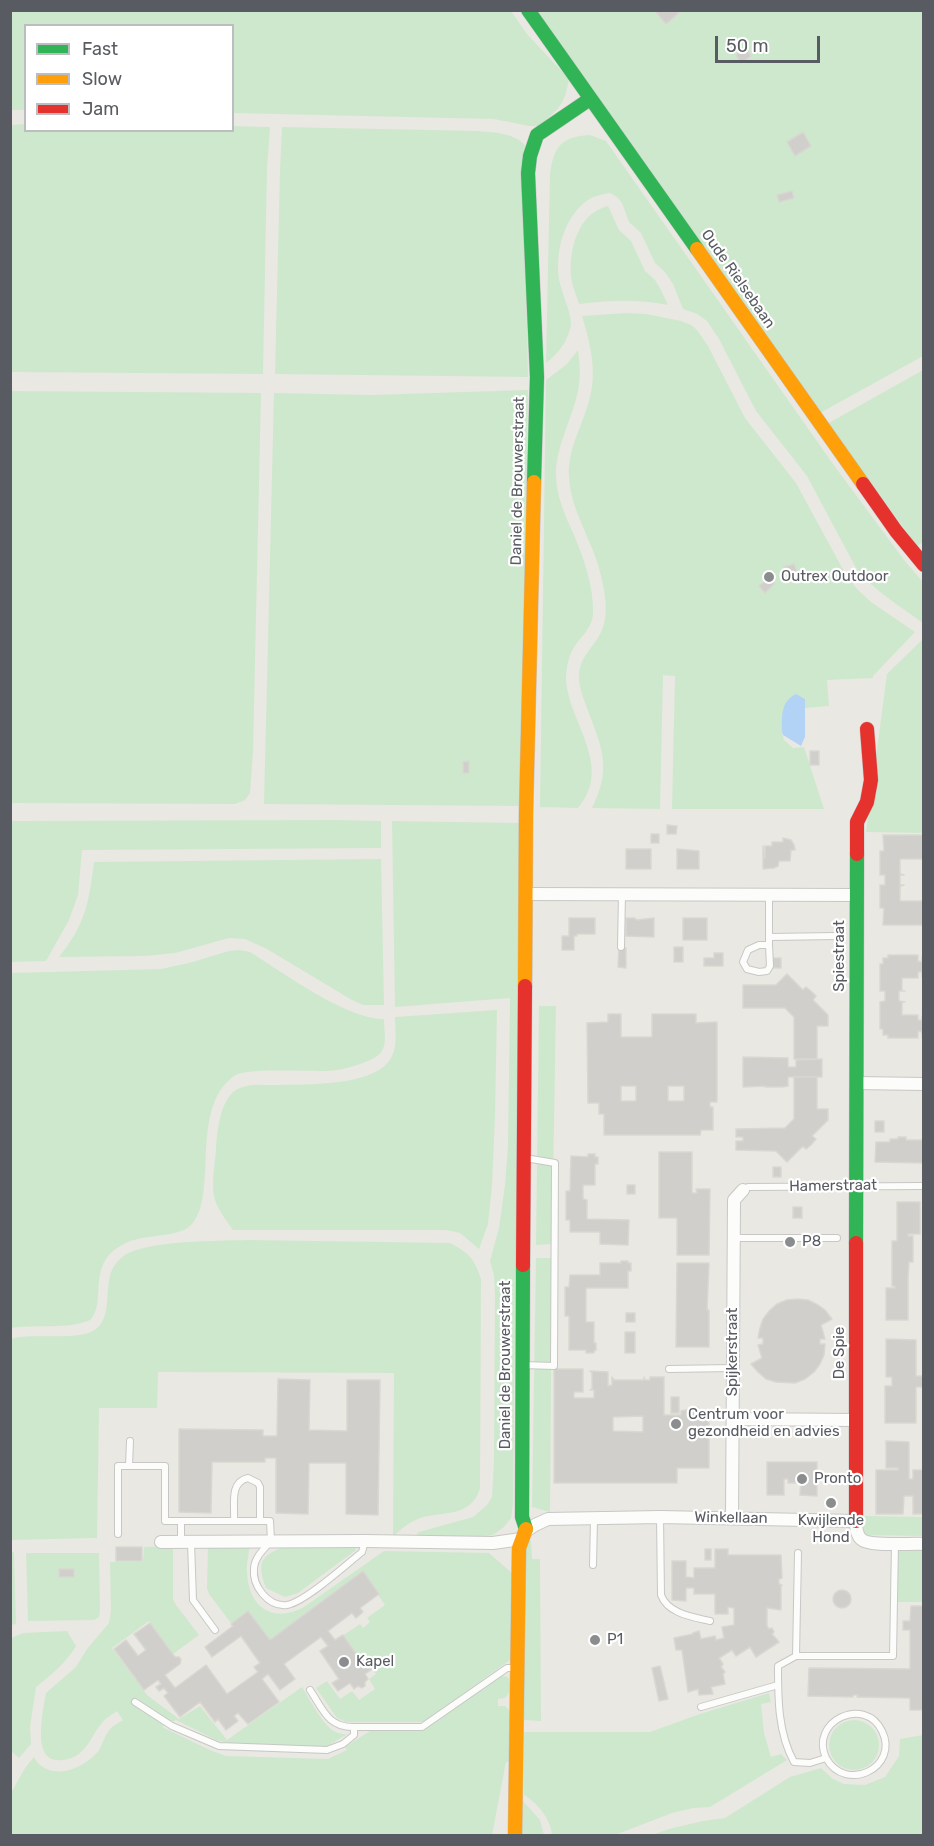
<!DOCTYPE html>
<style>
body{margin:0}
#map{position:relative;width:934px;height:1846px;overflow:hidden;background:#eae8e2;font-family:Rubik,sans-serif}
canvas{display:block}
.frame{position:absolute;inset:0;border:12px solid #585b61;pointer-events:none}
.legend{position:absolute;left:24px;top:24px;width:210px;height:108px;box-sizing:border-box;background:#fff;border:2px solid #bcbdc0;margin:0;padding:8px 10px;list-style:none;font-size:18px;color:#585b61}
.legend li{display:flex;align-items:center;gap:12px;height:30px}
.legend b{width:30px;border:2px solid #bcbdc0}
.scale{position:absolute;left:715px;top:36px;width:105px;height:27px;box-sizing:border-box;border:3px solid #585b61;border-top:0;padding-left:8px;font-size:18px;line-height:21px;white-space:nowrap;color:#585b61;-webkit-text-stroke:4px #fff;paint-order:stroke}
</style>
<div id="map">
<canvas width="934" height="1846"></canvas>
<div class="frame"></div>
<ul class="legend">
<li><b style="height:8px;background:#30b455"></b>Fast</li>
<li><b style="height:8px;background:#ff9f0a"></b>Slow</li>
<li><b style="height:8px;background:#e5322d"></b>Jam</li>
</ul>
<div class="scale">50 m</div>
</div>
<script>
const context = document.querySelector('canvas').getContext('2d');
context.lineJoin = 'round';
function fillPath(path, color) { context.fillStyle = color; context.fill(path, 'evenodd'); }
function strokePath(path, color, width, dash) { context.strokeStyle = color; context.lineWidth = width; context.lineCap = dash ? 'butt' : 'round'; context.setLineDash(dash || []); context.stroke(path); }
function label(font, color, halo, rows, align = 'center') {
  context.font = font + ' Rubik,sans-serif'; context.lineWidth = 4.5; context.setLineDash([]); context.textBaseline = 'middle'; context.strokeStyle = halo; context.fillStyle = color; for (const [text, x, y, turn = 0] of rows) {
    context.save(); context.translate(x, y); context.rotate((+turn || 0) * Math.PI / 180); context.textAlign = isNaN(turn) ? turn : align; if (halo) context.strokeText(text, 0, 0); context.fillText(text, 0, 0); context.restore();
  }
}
fillPath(new Path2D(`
 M11 11H511L527 34 569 79C564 107 559 108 539 126H529L494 119 233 113 232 26H26L25 110H11Z
 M535 11H923V356L820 413Z
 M25 124 26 130H232L233 126 270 127 267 169 263 374 11 372V125Z
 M282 127 478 131C493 132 514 133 525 145L524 163 528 377 275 374 280 170Z
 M590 135 606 141 833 464 904 560 923 582V623C900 606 874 591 856 568L807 476 756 411 719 339 707 321 697 314 683 309 673 284 665 272 655 263 641 233 629 222 622 203 617 197 610 193C602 194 594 196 588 200 564 216 555 252 559 279 561 291 572 315 571 324 569 340 558 354 546 363L550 174C554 146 561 137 590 135Z
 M608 206 619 230 631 241 645 271 655 280 661 290 668 305C638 299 609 300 579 304 576 295 572 285 571 276 569 249 578 213 608 206Z
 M626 313 646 314 681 321 691 325 697 330 708 346 745 418 796 483 846 575 857 589 871 602 915 632 873 676V678L827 680 829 706 804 708 805 699 782 732 784 740 793 748 804 747 824 809H672L675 676 663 675 660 809 592 808C612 768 602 748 587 708 584 699 579 689 579 678 578 657 595 647 602 630 609 614 605 592 601 576 594 542 570 511 569 476 567 449 584 423 590 397 597 371 590 342 582 316Z
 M578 350C580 365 581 381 577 395 571 421 556 447 556 474 556 496 565 515 574 535 584 559 594 587 593 614 592 629 580 637 573 649 568 657 566 670 566 680 569 723 614 766 578 808L540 807 546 380 567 364Z
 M923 370V542L917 546 827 424Z
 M528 390 523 806 264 804 274 393 371 395Z
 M11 391 261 393 253 752 250 793 245 800 235 804 11 803Z
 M923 639V833L866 832 887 674Z
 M336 820 381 821V848L82 850 78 895 69 920 46 961 11 962V821Z
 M392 821 521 823 513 1505 511 1518 504 1527 493 1535 478 1537H414L419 1532 473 1517 487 1505 492 1497 494 1459 495 1295 494 1276 490 1261 499 1228 505 1185 508 1145 510 998 395 1007Z
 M381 859 384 1005H363L352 1000 267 949 245 939 229 938 175 953 146 956 59 957C85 925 89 903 94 862Z
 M240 950 250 952C282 972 348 1020 384 1019 384 1027 386 1039 384 1046 382 1054 375 1058 368 1061 356 1066 342 1070 328 1071 310 1072 246 1067 234 1076 195 1104 212 1172 200 1209 197 1217 192 1227 184 1230 164 1238 141 1234 122 1245 85 1265 108 1302 90 1320 68 1330 35 1324 11 1328V973L161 969 189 963 229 951Z
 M539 1006H556L552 1244 536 1245Z
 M497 1010 495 1116 492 1186 488 1224 479 1249 460 1233 447 1230H233C228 1223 222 1215 218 1207 209 1190 215 1167 216 1149 217 1132 220 1100 236 1090 248 1083 262 1085 276 1085 305 1084 375 1087 391 1058 398 1046 395 1030 395 1017Z
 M247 1240 450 1243C469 1253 474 1258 481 1279L480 1488C472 1518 442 1511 420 1518 409 1522 401 1529 393 1537L394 1373 158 1372 157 1408H99L97 1538 11 1540 10 1339C33 1332 79 1342 96 1329 110 1318 106 1296 109 1281 110 1270 116 1261 125 1255 150 1240 217 1241 247 1240Z
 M536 1258H552L550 1512 532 1507Z
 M864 1516 923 1517V1536L866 1535 864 1531Z
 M528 1541H531L532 1559H540L541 1721 523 1720 524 1548Z
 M173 1546V1599L176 1605 199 1635 173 1654 149 1621 112 1648 147 1695 179 1719 200 1706 227 1740 302 1687C309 1698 325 1730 338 1733 341 1734 344 1734 347 1734L326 1747 228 1743 216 1740 176 1720 162 1727 212 1751 226 1756 328 1759 347 1750 345 1747 370 1731H418L425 1729 498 1677 505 1676 509 1678 511 1690 505 1698 498 1699V1706H505L511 1712V1762H506L492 1835 11 1836V1793L25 1768 34 1757C38 1765 44 1769 53 1771 70 1774 89 1763 99 1750 103 1743 105 1734 111 1728 114 1725 119 1723 123 1720L117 1711C112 1715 105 1718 102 1723 93 1733 90 1745 80 1753 74 1758 65 1761 57 1760 32 1759 43 1710 46 1693L76 1667 87 1649 109 1623 111 1611 110 1562H143L144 1547Z
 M286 1546 355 1547 356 1550 298 1593 285 1597 266 1588C257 1563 259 1556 286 1546Z
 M208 1547 249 1548C249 1556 246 1564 247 1572 248 1607 273 1624 304 1607L384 1551 489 1553 513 1574 510 1660 424 1722H346L337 1718 316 1688 327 1681 340 1699 352 1691 359 1700 375 1689 369 1679 376 1674 370 1666 366 1669 335 1641 360 1624 363 1628 370 1622 367 1618 385 1605 367 1579 273 1648 237 1631 209 1594 207 1588Z
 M898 1549H923V1602H898Z
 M11 1550 14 1553 16 1624 11 1625Z
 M26 1553H99L100 1610 99 1617 94 1620 28 1621Z
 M67 1631 76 1646C65 1664 52 1674 36 1687L30 1727 31 1744 19 1758 11 1751V1638L23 1633Z
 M769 1693 771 1702 761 1704 764 1733 771 1757 781 1754 787 1760 710 1807 693 1808 672 1813 615 1835H552C551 1820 538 1803 524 1795V1732H650L700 1714Z
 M829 1745a25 25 0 1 1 50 0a25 25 0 1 1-50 0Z
 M923 1735V1835H652L669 1829 703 1821 725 1818 790 1777 821 1768 833 1779 844 1784 865 1785 885 1777 899 1756 900 1739Z
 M523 1801 540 1820 544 1835 522 1836Z`), '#cee8cd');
fillPath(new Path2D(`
 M796 694 805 699V737L801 746 783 735 782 732C782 717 780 702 796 694Z`), '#b3d3f6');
const building = new Path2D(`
 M674 10 679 13 666 24 655 11Z
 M746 48 751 56 741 63 736 55Z
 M803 132 811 146 795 156 787 142Z
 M792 191 794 198 779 202 777 195Z
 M794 564 797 572 787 575 784 567Z
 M765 572H774V584L765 593 759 586 765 581Z
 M810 751H819V765H810Z
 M469 761V773H463V762Z
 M667 825 677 826 676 834H667Z
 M651 834H659V843H651Z
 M883 835H923V859H900V874L904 875H900V885H904L900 886V901H923V925H883L884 908H880V885H885V875H880V851H884Z
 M783 838 791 840 794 845 795 850H791L790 861H779L778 866 774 868 763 869V846L764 858H765V846H772V842H783Z
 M626 849H651V869H626Z
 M677 849 699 851V869H677Z
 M569 918H595V934H577V936H574V950H562V936H569Z
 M626 918H635L636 920 654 918V937L626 936Z
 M683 918H707V940H683Z
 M619 947 626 948V968L618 967Z
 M674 947H683V962H674Z
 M714 953H723V966H704V958H714Z
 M888 955H918V961L922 962V957H924V977H922V972H918V978H902V991H905H899V1001L905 1002H902V1015H918V1020H922V1016H924V1037H922V1032L918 1031V1038H888V1035H883V1029H880V1002L885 1001V991H880V964H883V958H888Z
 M773 958H781V968H773Z
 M787 974 803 990 806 987 812 992 816 996 813 1000 828 1015V1026H817V1059H794V1017L785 1008H743V985H776Z
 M608 1014H621V1037H652V1014H696V1023L717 1022V1102H710V1107H713V1130H701L700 1135H604V1114H599V1103H588L587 1023 608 1022ZM621 1086H636V1101H621ZM668 1086H684V1101H668Z
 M743 1057 788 1058V1067H796V1060L822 1059V1077H788V1086L782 1087H765V1086L743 1087Z
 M794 1077H817V1109H828V1120L812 1136 816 1139 811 1145 806 1149 803 1146 787 1162 776 1151 736 1150V1141H743V1137H736V1129L785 1128 794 1119Z
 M875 1121H884V1132H875Z
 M898 1137H906V1140H924V1163L875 1162 876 1142H890V1139H898Z
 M659 1152H692V1193H697L696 1189H710L709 1255H677V1218H659Z
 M588 1154H595V1157H598V1164H595V1185H583V1199L587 1200V1219L629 1220 628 1245 600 1244V1232H570V1220H566V1191H570L571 1156 588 1157Z
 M773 1167H781V1177H773Z
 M627 1185H635V1194H627Z
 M897 1202H920V1234H908V1236H913V1262H909L908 1277V1320H886V1288H895V1286H892V1241H897Z
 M793 1207H802V1218H793Z
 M621 1261H628V1263H631V1271H628V1288H586V1322H594V1343H596V1350L594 1351V1353H586V1350H569V1316H565V1287H569L570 1275H600V1263H621Z
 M677 1263H709L707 1310H709V1347H676Z
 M797 1299 808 1300 818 1305 825 1310 832 1319 821 1325 825 1339H820V1344H825L824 1355 820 1364 814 1372 805 1379 795 1383 776 1382 766 1379 758 1372 751 1364 762 1358 758 1345 763 1344V1338H758L760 1328 763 1319 770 1310 777 1304 787 1300Z
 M626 1313H635V1322H626Z
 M625 1332H635V1353H625Z
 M886 1339 916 1340V1376H924V1387H916V1423H885V1386H892V1377H886Z
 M554 1369H583V1392H574V1398H594V1390H590L592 1389V1373L590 1371 608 1372V1386L612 1385V1377L614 1380H644V1377L645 1380H650V1377H664V1415H681V1411L698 1407V1415H709V1468H677V1483H554ZM643 1416V1432L613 1431V1417Z
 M278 1379 310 1380 309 1430 347 1431V1380H380L378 1515 346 1514V1463H309L308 1514 276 1513V1458H265V1462H212L211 1513 179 1512V1429L263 1430V1436H277Z
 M671 1397H679V1413H671Z
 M886 1441 909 1442V1479H913V1470H924V1514H913V1496H904L903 1514H876V1470H898V1468H886Z
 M767 1462H817V1496L800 1495 801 1479H797V1483H788V1479H784V1495H767Z
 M116 1547H142V1561H116Z
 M705 1549H711V1560H705Z
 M715 1549H728V1555H781L782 1578 779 1579V1584L782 1585 781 1586V1610L767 1608V1626L769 1629 772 1628 774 1632 772 1634 779 1642 756 1657 750 1647 736 1656 732 1650 719 1658 723 1664 721 1667 725 1672 723 1674 725 1684 711 1687 713 1694 699 1695 698 1689 688 1692 682 1650H676L674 1638 693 1634V1633L699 1631 701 1639 715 1636 716 1640 724 1638 722 1627 734 1625V1608L728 1607V1614H715V1594H694V1588H686V1601L672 1600V1561H686V1577L694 1578V1568H715Z
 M59 1569H74V1577H59Z
 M363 1571 379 1594 360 1608 363 1612 356 1618 352 1613 328 1631 335 1640 343 1635 362 1662 367 1658 374 1668 365 1674 368 1679 365 1682V1686L362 1688 358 1686 354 1689 350 1683 338 1691 332 1683 339 1679 320 1651 328 1646 321 1637 284 1664 295 1679 280 1690 268 1674 262 1679 279 1702 248 1724 238 1713 234 1716 238 1721 226 1730 218 1719 215 1722 200 1702 180 1717 164 1696 168 1693 164 1688 159 1691 156 1687 161 1684 158 1680 144 1690 114 1649 126 1640 138 1656 146 1650 134 1634 150 1623 175 1657H179L181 1659 180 1664 165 1675 175 1688 206 1665 227 1694 258 1672 254 1667 260 1663 241 1636 212 1657 205 1647 233 1626 231 1624 248 1611 270 1640Z
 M833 1599a9 9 0 1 1 18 0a9 9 0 1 1-18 0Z
 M911 1606H924V1710H910V1698L857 1697 858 1695H853V1697L808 1696 809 1668 910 1669V1630H903V1621H910Z
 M660 1666 668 1699 659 1701 652 1668Z`);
fillPath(building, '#d0cfcb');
strokePath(building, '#d9d7d1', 1.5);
const lane = new Path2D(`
 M769 895V945H759L748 950 743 962 747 969 759 972 767 971 770 966 769 945
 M769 937 836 936
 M621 947 622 894
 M743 1190 748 1187 924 1186
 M734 1238H837
 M523 1365 554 1366 555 1163 525 1158
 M669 1369 733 1368
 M129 1466 130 1441
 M660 1517 661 1595C668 1614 693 1617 710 1621
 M234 1521C235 1505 229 1482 248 1478L258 1483 260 1487V1521
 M118 1534V1466H165V1521H270L271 1541C263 1550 255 1557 254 1568 252 1586 268 1607 287 1605 305 1602 347 1564 362 1552L365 1541
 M181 1542V1521
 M191 1542 193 1600 215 1630
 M798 1553 796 1656 778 1666C778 1699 778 1733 794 1762L810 1763 826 1758C809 1721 865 1695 882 1731 900 1767 846 1794 826 1758
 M593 1565 594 1519
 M796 1656H893L895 1544
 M310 1690C323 1709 328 1728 354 1727
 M135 1702 172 1726 219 1746 327 1750 343 1744 354 1735V1727H422L507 1668H517
 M701 1707 778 1685`);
const street = new Path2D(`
 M525 894 857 895
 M856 1083 924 1084
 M733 1419 856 1420
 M732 1518 734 1200 743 1190
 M526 1531 535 1525 548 1519 660 1517 856 1521C856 1527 856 1534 861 1539 869 1547 911 1543 924 1544
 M161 1542 365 1541 493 1543 521 1539`);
const fast = new Path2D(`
 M528 10 697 249
 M534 482 537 377 528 173 530 156 537 135 590 99
 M856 1243 857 854
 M523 1265 522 1517 526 1529`);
const slow = new Path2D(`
 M697 249 863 484
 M525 986 526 813 534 482
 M515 1836 519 1548 526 1529`);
const jam = new Path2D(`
 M863 484 896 531 924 565
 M857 854V822L867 802 871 780 867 729
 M523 1265 525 986
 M856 1521V1243`);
strokePath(lane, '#c7c7c6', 8);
strokePath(street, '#c7c7c6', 14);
strokePath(fast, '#c6c6c6', 15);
strokePath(slow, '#c6c6c6', 15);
strokePath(jam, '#c6c6c6', 15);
strokePath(lane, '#fcfcfb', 6);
strokePath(street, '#fcfcfb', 12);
strokePath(fast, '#30b455', 14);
strokePath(slow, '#ff9f0a', 14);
strokePath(jam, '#e5322d', 14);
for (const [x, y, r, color] of [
 [769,577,6,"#8b8c8e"],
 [790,1242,6,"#8b8c8e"],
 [676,1424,6,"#8b8c8e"],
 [802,1479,6,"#8b8c8e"],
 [831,1503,6,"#8b8c8e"],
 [595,1640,6,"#8b8c8e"],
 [344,1662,6,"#8b8c8e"]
]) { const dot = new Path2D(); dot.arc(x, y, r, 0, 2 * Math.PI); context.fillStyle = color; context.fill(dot); strokePath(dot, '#fff', 2); }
label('15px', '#585b61', '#fff', [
 ["Oude Rielsebaan",738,279,55],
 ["Daniel de Brouwerstraat",518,481,-89],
 ["Spiestraat",840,956,-90],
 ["Hamerstraat",833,1186,-1],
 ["Spijkerstraat",733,1352,-90],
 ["De Spie",840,1353,-90],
 ["Daniel de Brouwerstraat",506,1365,-90],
 ["Winkellaan",731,1518,1]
]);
label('15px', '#585b61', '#fff', [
 ["Outrex Outdoor",781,577],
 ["P8",802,1242],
 ["Centrum voor",688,1415],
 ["gezondheid en advies",688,1432],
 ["Pronto",814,1479],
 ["Kwijlende",831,1521,"center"],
 ["Hond",831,1538,"center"],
 ["P1",607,1640],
 ["Kapel",356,1662]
], 'left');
</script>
